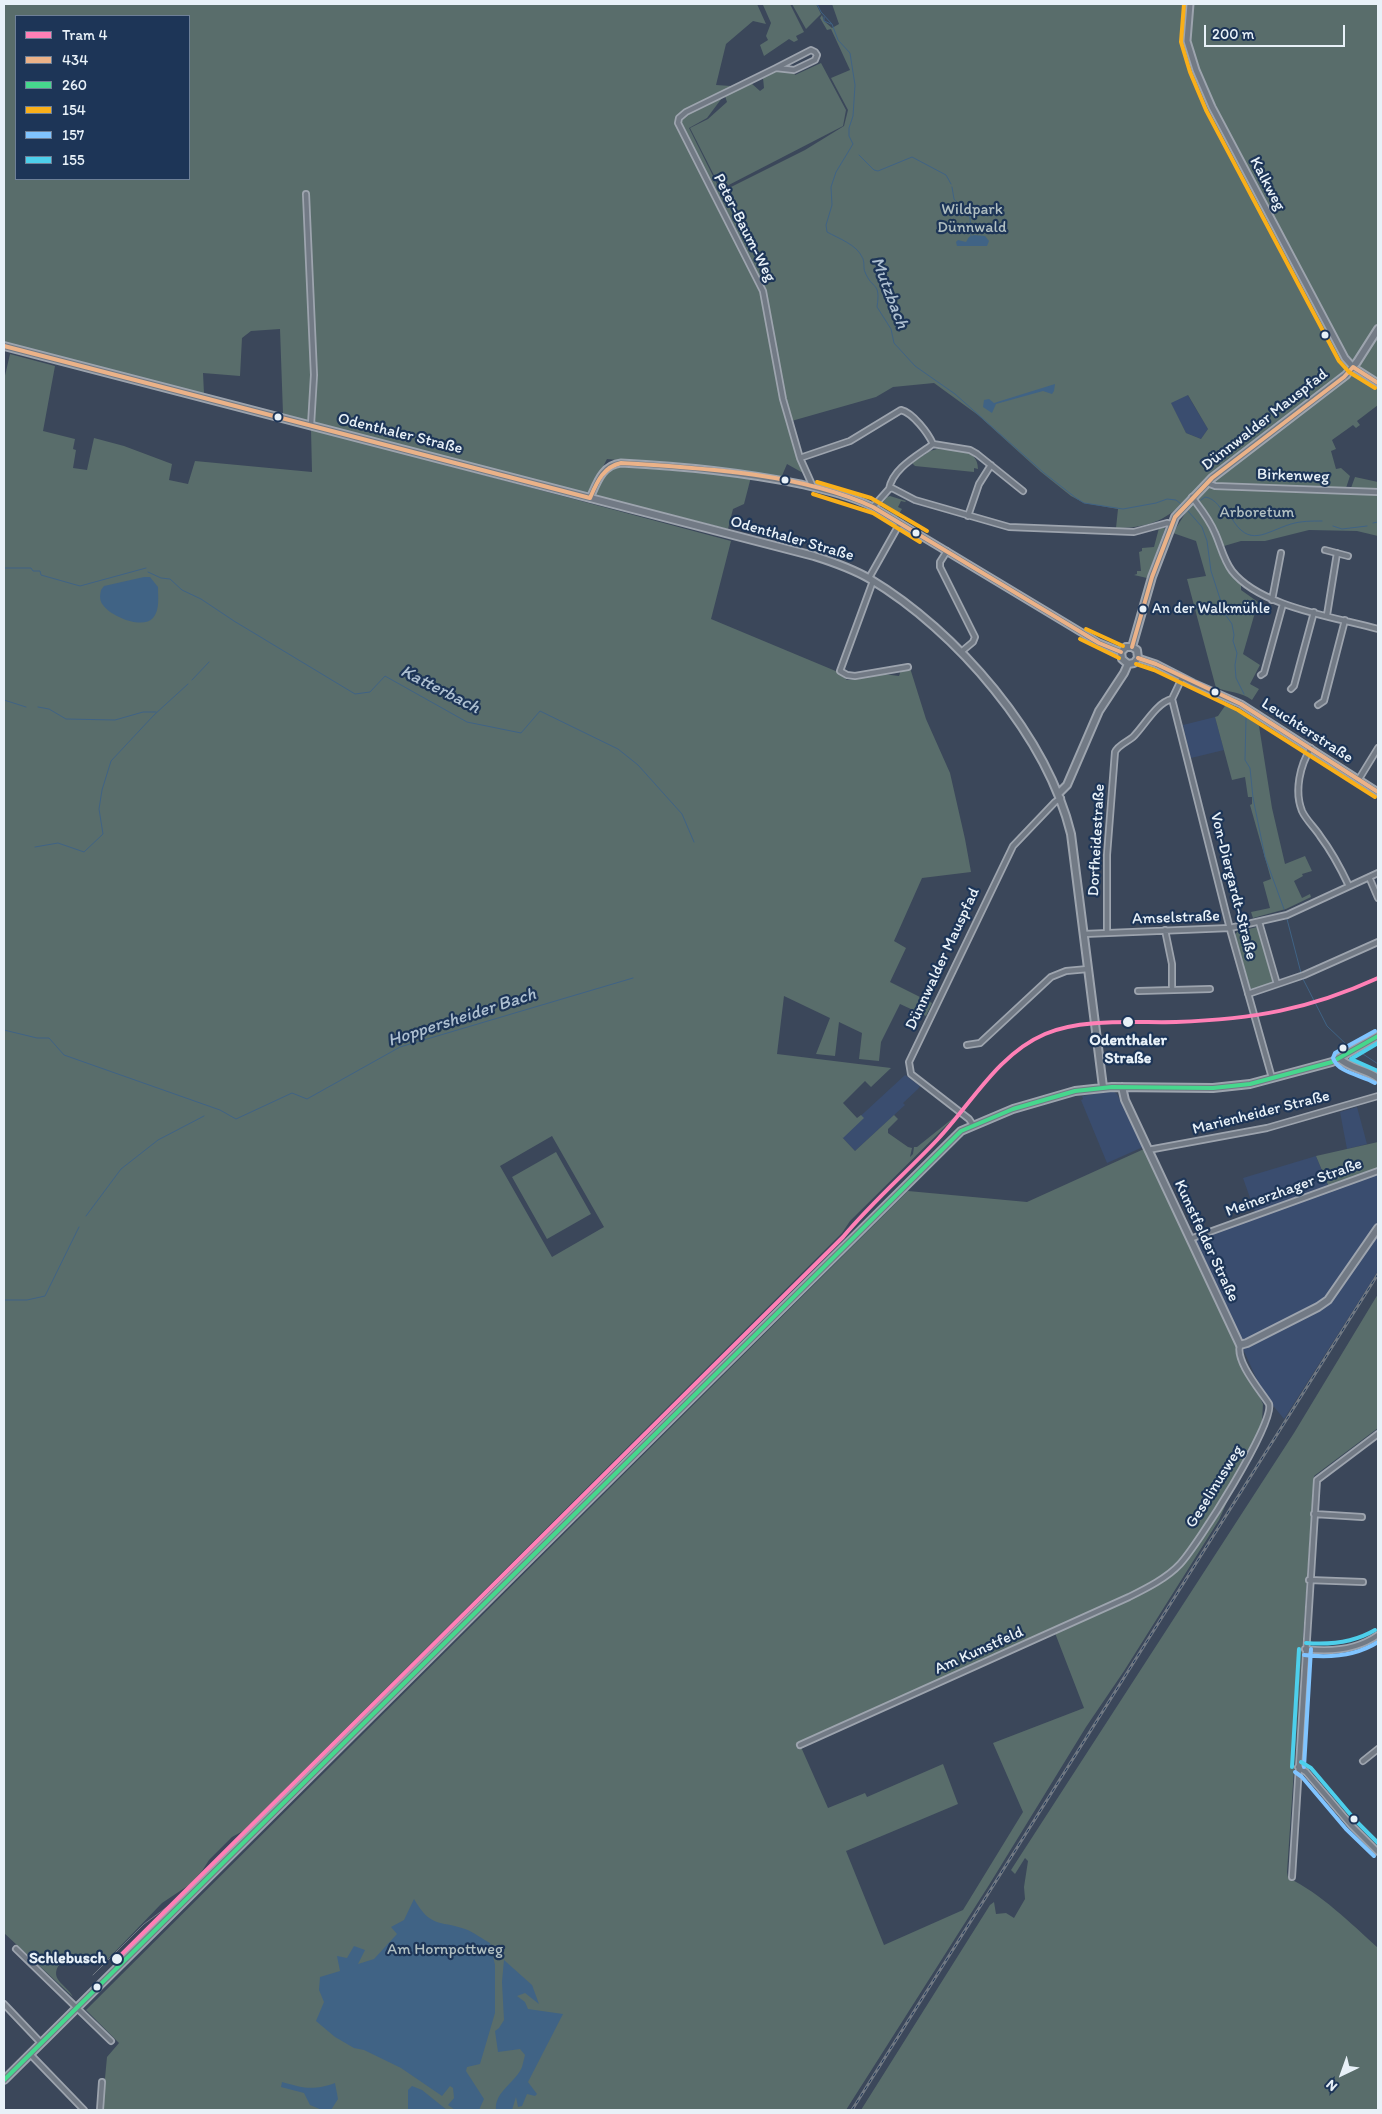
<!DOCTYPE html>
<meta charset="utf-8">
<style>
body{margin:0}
#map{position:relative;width:1382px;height:2114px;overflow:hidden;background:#3b475a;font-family:Itim,sans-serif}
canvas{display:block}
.frame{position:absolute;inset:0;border:5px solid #e8f1f8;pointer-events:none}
.legend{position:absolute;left:15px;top:15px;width:175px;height:165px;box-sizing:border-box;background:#1d3557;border:1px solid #6e8097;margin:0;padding:6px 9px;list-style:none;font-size:15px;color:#e8f1f8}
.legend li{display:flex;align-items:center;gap:10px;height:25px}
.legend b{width:25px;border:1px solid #6e8097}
.north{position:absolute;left:1317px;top:2049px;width:50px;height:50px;-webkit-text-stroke:4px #1d3557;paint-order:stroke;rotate:222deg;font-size:14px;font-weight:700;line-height:20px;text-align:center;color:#e8f1f8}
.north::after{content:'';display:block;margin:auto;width:18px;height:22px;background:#e8f1f8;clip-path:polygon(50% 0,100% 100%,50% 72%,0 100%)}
.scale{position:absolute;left:1204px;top:25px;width:141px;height:22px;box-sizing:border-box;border:2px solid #e8f1f8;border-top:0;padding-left:6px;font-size:15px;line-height:18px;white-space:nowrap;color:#e8f1f8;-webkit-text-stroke:4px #1d3557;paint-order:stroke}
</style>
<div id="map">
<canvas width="1382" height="2114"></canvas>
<div class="frame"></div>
<ul class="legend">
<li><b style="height:6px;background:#ff80b6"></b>Tram 4</li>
<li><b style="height:6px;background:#ebb288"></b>434</li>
<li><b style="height:6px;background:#46d78d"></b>260</li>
<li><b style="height:6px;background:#f9af1a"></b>154</li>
<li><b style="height:6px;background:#80c4ff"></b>157</li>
<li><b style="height:6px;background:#4dcfeb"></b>155</li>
</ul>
<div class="north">N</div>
<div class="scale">200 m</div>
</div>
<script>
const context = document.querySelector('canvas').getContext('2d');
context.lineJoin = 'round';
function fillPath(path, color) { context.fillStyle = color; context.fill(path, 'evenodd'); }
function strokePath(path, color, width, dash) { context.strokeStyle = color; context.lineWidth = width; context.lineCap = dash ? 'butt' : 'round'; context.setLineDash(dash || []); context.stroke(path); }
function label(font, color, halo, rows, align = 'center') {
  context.font = font + ' Itim,sans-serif'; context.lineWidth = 4.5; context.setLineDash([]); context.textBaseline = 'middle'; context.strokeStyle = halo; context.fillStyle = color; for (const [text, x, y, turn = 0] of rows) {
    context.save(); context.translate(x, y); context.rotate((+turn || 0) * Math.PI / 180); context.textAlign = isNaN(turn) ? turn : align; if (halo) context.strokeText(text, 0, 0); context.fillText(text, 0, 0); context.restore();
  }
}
fillPath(new Path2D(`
 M1187 394 1208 429 1201 439 1186 433 1170 402Z
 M1215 717 1224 750 1191 758 1183 725Z
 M905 1075 920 1086 918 1089 903 1103 905 1105 855 1151 840 1135Z
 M1113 1091 1117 1094 1143 1147 1107 1163 1081 1100 1083 1099 1082 1096Z
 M1357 1107 1367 1144 1347 1149 1340 1112Z
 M1316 1156 1328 1185 1255 1212 1243 1178Z
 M1378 1174V1271L1284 1419 1271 1403 1257 1380 1194 1240Z`), '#3a4d6f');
fillPath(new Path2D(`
 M4 4H757L766 24 753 21 726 44 716 85 731 86 707 118 689 128 721 192 805 150 844 126 848 110 831 78 850 70 831 29 827 30 820 18 822 15 824 21 832 28 839 24 832 4H1378V379L1368 373 1378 383V405L1357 421 1360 425 1356 428 1353 425 1332 440 1336 449 1331 451 1336 469 1341 468 1350 476 1346 488H1351L1355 477 1378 482V536L1357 531 1309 530 1265 541H1241L1224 546 1216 545 1222 561 1241 585V590L1258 602 1243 654 1260 665 1250 684 1259 689 1252 700C1241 692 1229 692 1216 688L1187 579 1206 576 1196 541 1173 533 1186 512 1180 506C1161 523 1142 528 1116 528L1118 509 1084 503 1071 496 1041 472 978 415 934 383 893 387 876 397 788 422 803 473 787 464 781 478 752 473 607 459 589 494 283 414 280 329 251 331 242 338 240 376 203 373 204 394 4 344ZM16 16H189V179H16ZM1188 395 1208 429 1201 439 1186 433 1171 403Z
 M760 4H790L804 32 796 36 798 40 794 42 789 39 764 56 760 45 768 40 766 36 771 23 763 5Z
 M792 4H816L821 14 806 29Z
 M821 63 846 110 843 126 721 189 690 128 708 119 727 102 725 96 751 83 760 91 764 88 763 78 780 70 794 72 795 75Z
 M10 354 55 366 43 431 75 439 73 449 76 450 73 468 87 470 94 438 124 446 172 464 169 480 188 484 195 461 312 472 311 429 731 541 711 619 838 672 847 680 883 674 899 676 901 670 910 668 926 719 950 773 965 839 971 872 922 878 894 941 906 948 890 982 932 1003 926 1016 900 1004 881 1042 879 1061 859 1059 862 1033 839 1022 835 1056 816 1054 830 1018 784 996 777 1054 891 1068 871 1087 865 1081 843 1103 857 1118 861 1115 864 1118 843 1138 840 1135 855 1151 894 1115 898 1119 888 1129V1133L908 1147 912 1148 910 1157 913 1154 914 1147H917L957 1115 850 1221 842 1233 243 1831 232 1837 209 1860 202 1871 189 1885 162 1903 107 1960C93 1967 81 1955 63 1960 45 1979 67 1984 73 1997L4 1933V380ZM552 1136 604 1227 552 1257 500 1166Z
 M937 449C954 451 978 447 978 469L974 468V472L915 466 912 463 930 451Z
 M618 466 751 477 744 504 733 509 728 529 594 495 606 473Z
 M890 496 906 501 905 502 901 501 898 507 902 509 897 517 881 505 887 497Z
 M1163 526 1165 529 1147 578 1134 575 1137 574V571H1141L1139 552 1142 551V548L1154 547 1159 528Z
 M1227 703 1259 726 1272 808 1285 864 1305 856 1312 871 1302 874 1303 876 1294 881 1302 898 1310 894 1311 897 1286 909 1253 918 1251 912 1270 908 1263 882 1271 879 1250 805 1252 804V797H1248L1245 777 1232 780 1215 717 1218 716Z
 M1257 927 1273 982 1253 990 1250 988 1235 935 1237 932Z
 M1378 1142V1174L1331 1192 1316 1156Z
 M1144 1149 1263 1404 1262 1422 1219 1520 1124 1671 1086 1727 989 1885 846 2110H102L107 2057 119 2043 86 2010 908 1191 1027 1202ZM1055 1633 1084 1708 993 1743 1023 1812 963 1910 884 1945 846 1851 958 1804 943 1764 867 1797 865 1793 828 1808 801 1747Z
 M556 1152 591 1214 547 1239 512 1177Z
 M1378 1294V1428L1314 1476 1287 1872 1288 1878C1319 1892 1353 1925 1378 1948V2110H861L990 1905 994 1902 996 1914 1006 1913 1014 1918 1025 1899 1024 1887 1028 1861 1025 1858 1015 1874 1011 1870 1294 1433Z`), '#596d6b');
fillPath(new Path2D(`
 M974 235 985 236 989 241 987 246H957L956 242 958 240 966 242 969 237Z
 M1055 384 1054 391 1052 394 1043 391 996 404 992 413 983 407 984 400 989 399 994 403Z
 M144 577H150L158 587C158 597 160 610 153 618 143 630 110 616 103 605 99 600 100 595 101 590L104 586Z
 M414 1899C431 1928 438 1920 465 1929 474 1932 482 1939 490 1943L495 1965V2013L480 2064 467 2067 466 2071 484 2099 479 2110H455L448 2105 454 2098 453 2088 450 2086 442 2096 401 2068 364 2050 354 2048 335 2037 316 2021 324 2002 319 1990 320 1977 340 1971 337 1956 347 1958 354 1946 365 1950 358 1964 374 1959 397 1934 391 1927 404 1920Z
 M504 1960 532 1985 539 2004 525 1993 517 1996 525 2002 528 2009 563 2014 528 2082 537 2094 535 2096 527 2094 522 2106 518 2107 516 2097 512 2110H496C494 2092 516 2082 522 2067 523 2063 524 2059 525 2055L520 2049 498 2052 495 2031 499 2028 504 2020 502 1982Z
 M282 2082C303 2088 313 2091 335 2083L338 2099 331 2110H322L310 2105 304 2093 281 2087Z
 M412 2086 422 2090 447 2110H408V2090Z`), '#406385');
strokePath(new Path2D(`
 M817 4 821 12 832 24 838 40 850 53 855 85 853 116 849 128V136L853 144 836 172 831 187 832 205 826 225 827 232C838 238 857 245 862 257 865 261 863 268 865 272 872 290 881 281 877 307L891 329 894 343 915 366 955 394 1044 473 1076 498 1084 503 1123 509 1156 503 1167 499 1176 500 1181 504
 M824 17V21L831 24
 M859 155 874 170 878 171 912 157 946 175 951 184
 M952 187 954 199 970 217 971 236
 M1201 500 1205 497C1213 498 1219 505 1223 512
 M1188 511 1202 527 1207 541 1211 571 1225 614 1232 624 1234 635 1233 641 1237 653 1235 665 1236 678 1244 694
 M1231 517C1249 549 1265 532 1291 524 1301 521 1312 521 1322 521
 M1373 523 1378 522
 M1333 526 1342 529 1367 526
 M4 568H31L33 571H40L41 575 80 586 146 568
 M148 572 161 578 170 579 182 590 201 599 234 621 355 694 370 692 385 676 467 722 521 733 540 711 618 749 638 765 682 814 694 842
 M192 680 209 662
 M4 700 26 707
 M38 707 49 709 66 719 115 720 143 712H156
 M1246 718 1245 760 1250 768 1253 798 1265 857 1284 909
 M35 847 58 843 84 852 103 834 99 809 102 790 111 761 154 715 188 684
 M1287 919 1301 973
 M1303 979 1327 1026 1348 1046
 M4 1030 37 1038H49L64 1055 220 1110 236 1119 292 1093 307 1099 400 1047 633 978
 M1360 1052 1378 1064
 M86 1216 121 1169 158 1140 204 1116
 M4 1300H27L45 1296 79 1227`), '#406385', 1);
const minor = new Path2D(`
 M811 50 815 52 817 55 815 60 794 70 776 68Z
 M776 68 686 112 679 118 678 123 763 291 783 399 800 458 813 487
 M306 194 314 375 311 425
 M800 458 850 441 901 410C913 413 928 433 933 444
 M1207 483 1215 486 1378 492
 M889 489C893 468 917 456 933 444L970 450 977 454 1023 491
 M1192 497C1201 509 1210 520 1215 533 1221 546 1223 559 1232 571 1260 607 1335 617 1378 629
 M873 507 889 489 892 488 915 500 1009 527 1134 532 1167 523 1171 524
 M968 516 979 484 991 465
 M1325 550 1348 556
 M947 551 940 562V567L975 637 973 642 961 652
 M869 578 900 523
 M873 581 840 671 847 675 855 676 908 667
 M1272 600 1281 553
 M1327 615 1337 553
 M1261 675 1264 673 1283 604
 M1291 689 1294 686 1314 612
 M1172 699 1231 933 1272 1078
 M1318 705 1324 701 1345 620
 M1311 748C1300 765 1294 791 1302 811 1306 820 1315 828 1320 836 1332 852 1341 869 1349 886
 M1359 779 1378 748
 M1369 877 1378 898
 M1259 922 1277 984
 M1165 930 1172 964V990
 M1107 932V855L1115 752C1118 745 1127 742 1133 737 1145 725 1156 703 1172 699L1182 678
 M1084 934 1230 928 1287 915 1378 873
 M1138 991 1210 989
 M1248 994 1304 975 1378 942
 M967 1045 980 1043 1051 977 1066 971 1088 969
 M973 1125 969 1119 911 1074 909 1062 1013 846 1055 802 1061 798
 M1148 1150 1267 1128 1378 1096
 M1190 1239 1378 1171
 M1314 1514 1362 1517
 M1309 1580 1363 1582
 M1305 1649C1330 1652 1357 1650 1378 1635
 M800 1745 1129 1597C1147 1588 1167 1578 1180 1564 1197 1546 1275 1423 1269 1404 1260 1390 1235 1361 1240 1345
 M1363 1761 1378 1749
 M1298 1767 1306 1772 1351 1825 1378 1852
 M1292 1877 1317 1480 1378 1434
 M16 1949 111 2041
 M4 2004 41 2043
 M30 2054 84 2110
 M100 2110 102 2082`);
const tertiary = new Path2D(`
 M1190 4 1187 41 1196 70 1212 107 1345 358 1353 367 1378 383
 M590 498C597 483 602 465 621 463 681 466 741 472 800 484 825 490 851 496 873 507L1099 643 1121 652
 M1138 658 1156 664 1193 683 1241 704 1378 792`);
const secondary = new Path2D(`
 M4 346 814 556C833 562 853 569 870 579 957 631 1047 736 1071 834L1103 1087
 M1132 647 1152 577 1175 517 1212 478 1346 375 1357 362 1378 329
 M1128 664 1122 659 1121 652 1126 647H1132
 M1128 664 1134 663 1138 658 1137 650 1132 647
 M1059 793 1067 785 1099 711 1124 673 1128 664
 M1339 1058C1350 1069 1366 1069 1378 1078
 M1122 1087 1125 1100 1240 1345 1247 1343 1318 1307 1328 1300 1378 1228
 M4 2080 961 1131 1013 1109 1075 1091 1112 1087 1213 1088 1250 1084 1332 1062 1378 1036`);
strokePath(minor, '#9da4ae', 8);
strokePath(tertiary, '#9da4ae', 9);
strokePath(secondary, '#9da4ae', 10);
strokePath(minor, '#727a85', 4.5);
strokePath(tertiary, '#727a85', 5);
strokePath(secondary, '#727a85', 6);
strokePath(new Path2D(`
 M93 1975 144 1924 182 1896`), '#717983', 1);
const rail = new Path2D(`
 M852 2110 1378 1274`);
strokePath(rail, '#717983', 3);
strokePath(rail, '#1d3557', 1, [4]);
strokePath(new Path2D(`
 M4 346 590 498
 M590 498C597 482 603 467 621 463 701 468 800 473 873 507L1099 643 1121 652
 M1132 647 1152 577 1175 517 1212 478 1344 377 1353 367 1378 383
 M1138 658 1156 664 1241 704 1378 792`), '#ebb288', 4);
strokePath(new Path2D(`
 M4 2080 961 1131 1013 1109 1075 1091 1112 1087 1213 1088 1250 1084 1332 1062 1378 1036`), '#46d78d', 4);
strokePath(new Path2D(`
 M1184 4 1181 42 1190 72 1206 110 1339 361 1349 372 1375 388
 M817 482 871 498 927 531
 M813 494 873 513 920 542
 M1086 629 1123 646
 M1080 639 1119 658
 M1136 664 1154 670 1238 710 1375 797`), '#f9af1a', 4);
strokePath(new Path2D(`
 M1375 1083C1362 1075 1338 1073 1333 1058L1335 1053 1375 1031
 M1304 1655C1330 1658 1356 1656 1378 1642
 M1304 1767 1311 1649
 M1295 1772 1302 1777 1346 1829 1374 1856`), '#80c4ff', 4);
strokePath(new Path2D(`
 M1378 1043 1351 1059 1378 1071
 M1306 1643C1330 1645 1353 1643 1375 1630
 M1301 1762 1311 1768 1356 1821 1378 1843
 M1292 1767 1299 1649`), '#4dcfeb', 4);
strokePath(new Path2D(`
 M117 1959 843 1237C872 1202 907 1172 938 1139 971 1104 998 1054 1045 1034 1082 1018 1136 1023 1176 1022 1253 1019 1308 1010 1378 978`), '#ff80b6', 4);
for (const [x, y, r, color] of [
 [1325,335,4.5,"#e8f1f8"],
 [278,417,4.5,"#e8f1f8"],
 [785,480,4.5,"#e8f1f8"],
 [916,533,4.5,"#e8f1f8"],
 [1143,609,4.5,"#e8f1f8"],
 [1215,692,4.5,"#e8f1f8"],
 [1128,1022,6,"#e8f1f8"],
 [1343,1048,4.5,"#e8f1f8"],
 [1354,1819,4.5,"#e8f1f8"],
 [117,1959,6,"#e8f1f8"],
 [97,1987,4.5,"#e8f1f8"]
]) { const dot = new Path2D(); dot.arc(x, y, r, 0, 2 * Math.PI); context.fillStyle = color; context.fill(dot); strokePath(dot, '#1d3557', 2); }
label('15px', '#e8f1f8', '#1d3557', [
 ["An der Walkmühle",1152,609]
], 'left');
label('16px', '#e8f1f8', '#1d3557', [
 ["Kalkweg",1267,184,62],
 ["Peter-Baum-Weg",744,228,63],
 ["Dünnwalder Mauspfad",1265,420,-38],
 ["Odenthaler Straße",400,434,14],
 ["Birkenweg",1293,476,2],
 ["Odenthaler Straße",792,539,16],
 ["Leuchterstraße",1307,731,33],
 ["Dorfheidestraße",1097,840,-87],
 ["Von-Diergardt-Straße",1233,886,76],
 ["Amselstraße",1176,918,-2],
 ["Dünnwalder Mauspfad",943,959,-65],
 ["Marienheider Straße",1261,1113,-14],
 ["Meinerzhager Straße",1294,1188,-20],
 ["Kunstfelder Straße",1206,1241,65],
 ["Geselinusweg",1215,1487,-58],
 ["Am Kunstfeld",979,1651,-24]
]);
label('16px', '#b1bfc1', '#1d3557', [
 ["Wildpark",972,210],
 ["Dünnwald",972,228],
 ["Arboretum",1257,513],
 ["Am Hornpottweg",445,1950]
]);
label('bold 16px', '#e8f1f8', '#1d3557', [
 ["Odenthaler",1128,1041],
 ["Straße",1128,1059],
 ["Schlebusch",106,1959,"right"]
]);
label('italic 18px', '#aec0d1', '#1d3557', [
 ["Mutzbach",889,293,69],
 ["Katterbach",440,690,27],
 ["Hoppersheider Bach",462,1018,-18]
]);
</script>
